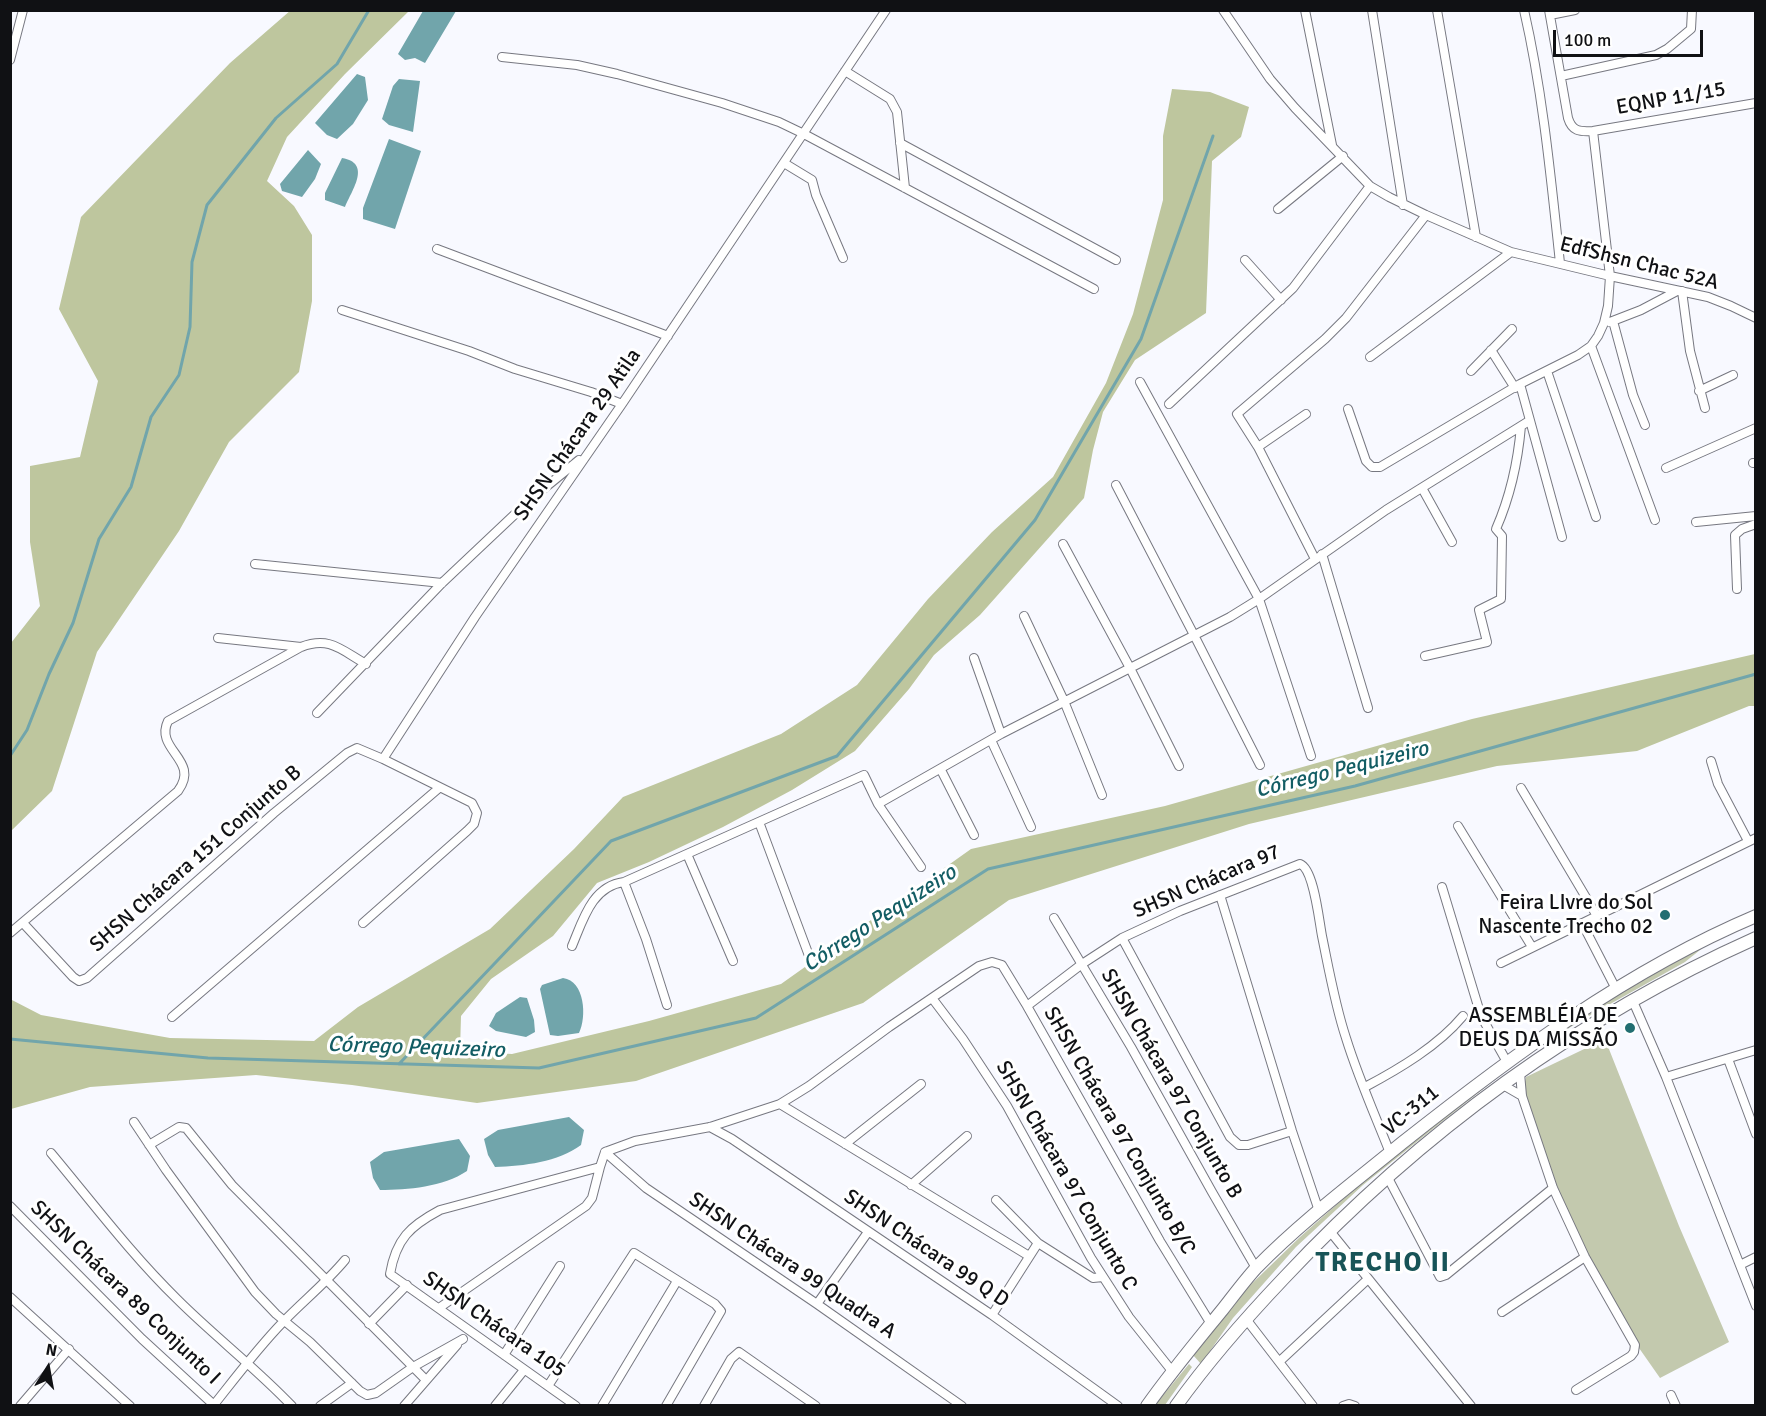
<!DOCTYPE html>
<meta charset="utf-8">
<style>
body{margin:0}
#map{position:relative;width:1766px;height:1416px;overflow:hidden;background:#f8f9ff;font-family:Signika,sans-serif}
canvas{display:block}
.frame{position:absolute;inset:0;border:12px solid #101114;pointer-events:none}
.north{position:absolute;left:18px;top:1338px;width:60px;height:60px;-webkit-text-stroke:4px #fff;paint-order:stroke;rotate:11deg;font-size:16px;font-weight:700;line-height:24px;text-align:center;color:#101114}
.north::after{content:'';display:block;margin:auto;width:21px;height:27px;background:#101114;clip-path:polygon(50% 0,100% 100%,50% 72%,0 100%)}
.scale{position:absolute;left:1553px;top:30px;width:150px;height:27px;box-sizing:border-box;border:3px solid #101114;border-top:0;padding-left:8px;font-size:18px;line-height:21px;white-space:nowrap;color:#101114;-webkit-text-stroke:4px #fff;paint-order:stroke}
</style>
<div id="map">
<canvas width="1766" height="1416"></canvas>
<div class="frame"></div>
<div class="north">N</div>
<div class="scale">100 m</div>
</div>
<script>
const context = document.querySelector('canvas').getContext('2d');
context.lineJoin = 'round';
function fillPath(path, color) { context.fillStyle = color; context.fill(path, 'evenodd'); }
function strokePath(path, color, width, dash) { context.strokeStyle = color; context.lineWidth = width; context.lineCap = dash ? 'butt' : 'round'; context.setLineDash(dash || []); context.stroke(path); }
function label(font, color, halo, rows, align = 'center') {
  context.font = font + ' Signika,sans-serif'; context.lineWidth = 6; context.setLineDash([]); context.textBaseline = 'middle'; context.strokeStyle = halo; context.fillStyle = color; for (const [text, x, y, turn = 0] of rows) {
    context.save(); context.translate(x, y); context.rotate((+turn || 0) * Math.PI / 180); context.textAlign = isNaN(turn) ? turn : align; if (halo) context.strokeText(text, 0, 0); context.fillText(text, 0, 0); context.restore();
  }
}
fillPath(new Path2D(`
 M1743 928 1705 946 1685 962 1580 1021 1521 1059 1439 1124 1363 1185 1296 1247 1233 1318 1201 1364 1193 1355 1237 1298 1300 1237 1387 1160 1556 1030 1675 957Z
 M1605 1039 1679 1226 1729 1342 1660 1378 1632 1338 1553 1188 1522 1096 1526 1077Z
 M1189 1364 1192 1367 1165 1405H1155Z`), '#c3c9ae');
fillPath(new Path2D(`
 M291 10 409 11 345 74 287 137 267 181 294 206 312 235V301L299 372 229 442 179 531 97 652 52 791 11 831V643L40 606 30 542V466L80 457 98 381 59 309 81 217 230 63Z
 M1172 89 1210 92 1249 107 1241 137 1212 161 1206 313 1135 360 1103 412 1093 450 1084 498 980 615 934 655 909 689 855 751 792 790 723 827 649 862 597 883 553 936 491 979 461 1016 460 1051 512 1054 649 1021 781 984 971 849 1165 806 1472 719 1755 654V706H1749L1637 751 1497 766 1403 788 1249 824 1009 900 863 1003 636 1081 477 1103 352 1085 256 1075 90 1087 11 1109 10 999 41 1015 170 1038 314 1041 358 1007 490 929 574 849 623 797 781 734 857 685 928 599 992 532 1053 477 1106 383 1133 314 1163 200V136Z`), '#bec69e');
fillPath(new Path2D(`
 M423 11H456L425 63 415 58 405 60 398 54Z
 M357 74 365 77 368 100 353 124 337 139 327 135 315 123Z
 M399 79 420 81 413 132 389 125 382 119 393 86Z
 M389 139 421 151 395 229 363 219V208Z
 M308 150 321 164 315 179 302 197 282 191 280 184Z
 M342 158C372 163 352 190 345 207L325 200V193Z
 M563 978C585 981 587 1017 579 1033L558 1036 550 1035 540 989 542 985Z
 M520 997 527 998 534 1020 535 1032 526 1037 496 1031 489 1026 496 1013Z
 M569 1117 584 1130 581 1145C558 1162 524 1166 495 1167L488 1155 484 1139 498 1130Z
 M459 1139 470 1156 467 1171C443 1187 408 1190 380 1190L373 1178 370 1162 384 1152Z`), '#71a5ab');
strokePath(new Path2D(`
 M10 756 27 730 49 674 73 623 99 539 131 487 151 417 179 375 190 327 192 262 207 205 276 118 337 64 369 10
 M10 1039 208 1058 539 1068 756 1018 988 869 1355 786 1756 674
 M399 1064 611 841 837 756 1035 520 1141 339 1213 136`), '#71a5ab', 3);
const minor = new Path2D(`
 M1223 10 1270 79 1295 108 1370 186 1389 197 1426 215 1511 252 1610 276 1708 297 1731 306 1756 318
 M1305 10 1332 145
 M1372 10 1403 205
 M1437 10 1476 237
 M1524 10C1543 93 1551 179 1560 263
 M1549 10 1568 118C1572 131 1579 132 1593 131L1756 103
 M1550 15 1575 10
 M502 57 577 65 617 74 722 103 779 122 804 134 1094 289
 M10 60 23 10
 M845 71 890 99 897 112 905 188
 M1561 76 1656 55 1667 49 1691 29 1692 10
 M900 143 1116 260
 M784 163 812 180 816 195 843 258
 M1278 209 1343 156
 M437 249 668 336
 M1245 260 1281 300
 M1682 291 1690 351 1705 408
 M342 310 469 351 515 369 591 392 622 404
 M1613 321 1633 395 1645 425
 M1610 322 1641 310 1677 291
 M1591 346 1655 520
 M1491 350 1515 388
 M1370 357 1511 252
 M1471 371 1512 329
 M1547 371 1596 517
 M1140 382 1259 599 1311 756
 M1520 384 1562 537
 M1699 391 1733 375
 M1169 404 1293 288 1370 186
 M1348 409 1366 461 1372 467H1380L1520 384 1578 355 1591 346 1598 336 1604 323 1608 306 1610 276 1593 131
 M1258 447 1306 414
 M1753 463H1756
 M1666 468 1756 428
 M1116 485 1194 635 1260 765
 M1422 488 1452 542
 M1696 522 1756 516
 M1063 544 1130 668 1179 766
 M1322 554 1368 708
 M1315 559 1258 447 1237 414 1325 339 1346 318 1426 215
 M255 564 442 583
 M1737 589 1735 535 1742 529 1756 524
 M1024 616 1064 701 1102 795
 M218 638 301 647
 M1425 656 1487 642 1479 610 1501 599 1502 536 1496 529C1510 497 1518 461 1521 426
 M974 658 1001 734
 M317 713 442 583 531 499 579 460
 M991 740 1031 827
 M383 759 475 617 622 404 886 10
 M1711 761 1718 784 1748 841
 M941 770 974 835
 M1521 788 1597 916
 M878 804 1001 734 1230 617 1259 599 1386 510 1529 421
 M759 822 811 961
 M1458 826 1532 947
 M687 854 733 961
 M624 882 646 939 667 1005
 M1442 887 1481 1016 1507 1062
 M1220 895 1292 1131 1319 1211
 M1054 918 1131 1047 1212 1192 1256 1268
 M23 923 73 977 79 981 87 978 274 813 347 753 357 748 383 759 472 803 477 813 474 824 467 831 363 923
 M1582 923 1616 989
 M10 933 178 791C201 760 154 750 168 721L301 647C330 636 341 650 366 664
 M572 946C583 920 592 886 624 882L864 775 878 804 921 867
 M1501 963 1756 838
 M932 998 963 1039 1007 1106 1091 1258 1129 1317 1172 1371
 M1632 999 1666 1077 1756 1306
 M1027 1006 1082 964 1122 938
 M172 1017 439 788
 M1728 1059 1756 1134
 M1520 1073 1522 1096 1553 1188 1585 1257 1635 1345 1634 1352 1631 1356 1576 1390
 M1666 1077 1756 1050
 M1503 1085 1522 1096
 M1365 1087C1399 1069 1438 1046 1463 1016
 M780 1104 1029 1256
 M134 1122 166 1170 255 1292 276 1314 310 1342 360 1391 367 1395 376 1393 413 1367 463 1339
 M710 1127 732 1139 992 1315 1118 1406
 M1292 1131 1248 1145H1239L1230 1137 1122 938 1180 911 1300 864C1314 869 1319 921 1322 936 1329 970 1335 1005 1346 1038 1358 1077 1375 1115 1390 1153
 M845 1144 921 1084
 M149 1145 179 1127 186 1128 232 1185 425 1379
 M605 1152 635 1141 710 1127 780 1104 809 1086 889 1027 979 966 992 962 1002 965 1027 1006 1160 1241 1211 1324
 M605 1152 646 1188 817 1304 962 1406
 M51 1153C92 1202 131 1254 177 1299 214 1336 256 1368 292 1406
 M1387 1176 1440 1277 1446 1275 1553 1188
 M911 1185 967 1136
 M996 1200 1038 1243 1093 1278 1103 1277
 M10 1206 142 1339 215 1406
 M1329 1230 1471 1406
 M1740 1265 1756 1257
 M10 1297 130 1406
 M817 1304 868 1232
 M439 1308 586 1206 592 1198 600 1167
 M1502 1312 1585 1257
 M992 1315 1038 1243
 M1246 1319 1313 1406
 M369 1324 407 1285
 M504 1355 560 1266
 M1280 1361 1368 1279
 M548 1386 634 1253 715 1304 721 1311 666 1406
 M1671 1395 1676 1406
 M20 1406 69 1349
 M213 1406C236 1377 257 1349 282 1323 303 1301 326 1283 345 1260
 M320 1406 352 1383
 M404 1406 457 1345
 M495 1406 524 1370
 M576 1406 390 1274C396 1239 410 1226 440 1210L600 1167 605 1152
 M602 1406 677 1281
 M704 1406 731 1359 739 1352 816 1406
 M1343 1406 1349 1404 1355 1406`);
const secondary = new Path2D(`
 M1147 1406C1171 1372 1197 1341 1223 1309 1234 1295 1245 1280 1257 1267 1301 1222 1353 1183 1402 1143 1512 1056 1626 971 1756 916
 M1176 1406C1209 1360 1246 1318 1284 1278 1418 1135 1577 1018 1756 938`);
strokePath(minor, '#777881', 10);
strokePath(secondary, '#777881', 14);
strokePath(minor, '#fff', 8);
strokePath(secondary, '#fff', 12);
for (const [x, y, r, color] of [
 [1665,915,6,"#226e71"],
 [1630,1028,6,"#226e71"]
]) { const dot = new Path2D(); dot.arc(x, y, r, 0, 2 * Math.PI); context.fillStyle = color; context.fill(dot); strokePath(dot, '#fff', 2); }
label('21px', '#101114', '#fff', [
 ["EQNP 11/15",1671,99,-10],
 ["EdfShsn Chac 52A",1639,264,14],
 ["SHSN Chácara 29 Atila",578,435,-55],
 ["SHSN Chácara 151 Conjunto B",196,859,-41],
 ["SHSN Chácara 97",1207,882,-23],
 ["SHSN Chácara 97 Conjunto B",1171,1084,60],
 ["VC-311",1411,1111,-39],
 ["SHSN Chácara 97 Conjunto B/C",1119,1131,60],
 ["SHSN Chácara 97 Conjunto C",1066,1176,60],
 ["SHSN Chácara 99 Q D",926,1249,34],
 ["SHSN Chácara 99 Quadra A",792,1266,34],
 ["SHSN Chácara 89 Conjunto I",125,1293,44],
 ["SHSN Chácara 105",494,1325,35]
]);
label('21px', '#101114', '#fff', [
 ["Feira LIvre do Sol",1653,903],
 ["Nascente Trecho 02",1653,927],
 ["ASSEMBLÉIA DE",1618,1016],
 ["DEUS DA MISSÃO",1618,1040]
], 'right');
label('italic 22px', '#135d64', '#fff', [
 ["Córrego Pequizeiro",1342,770,-14],
 ["Córrego Pequizeiro",880,919,-33],
 ["Córrego Pequizeiro",416,1048,2]
]);
context.letterSpacing = '1.5px';
label('bold 27px', '#185457', '#fff', [
 ["TRECHO II",1383,1264]
]);
context.letterSpacing = '0px';
</script>
